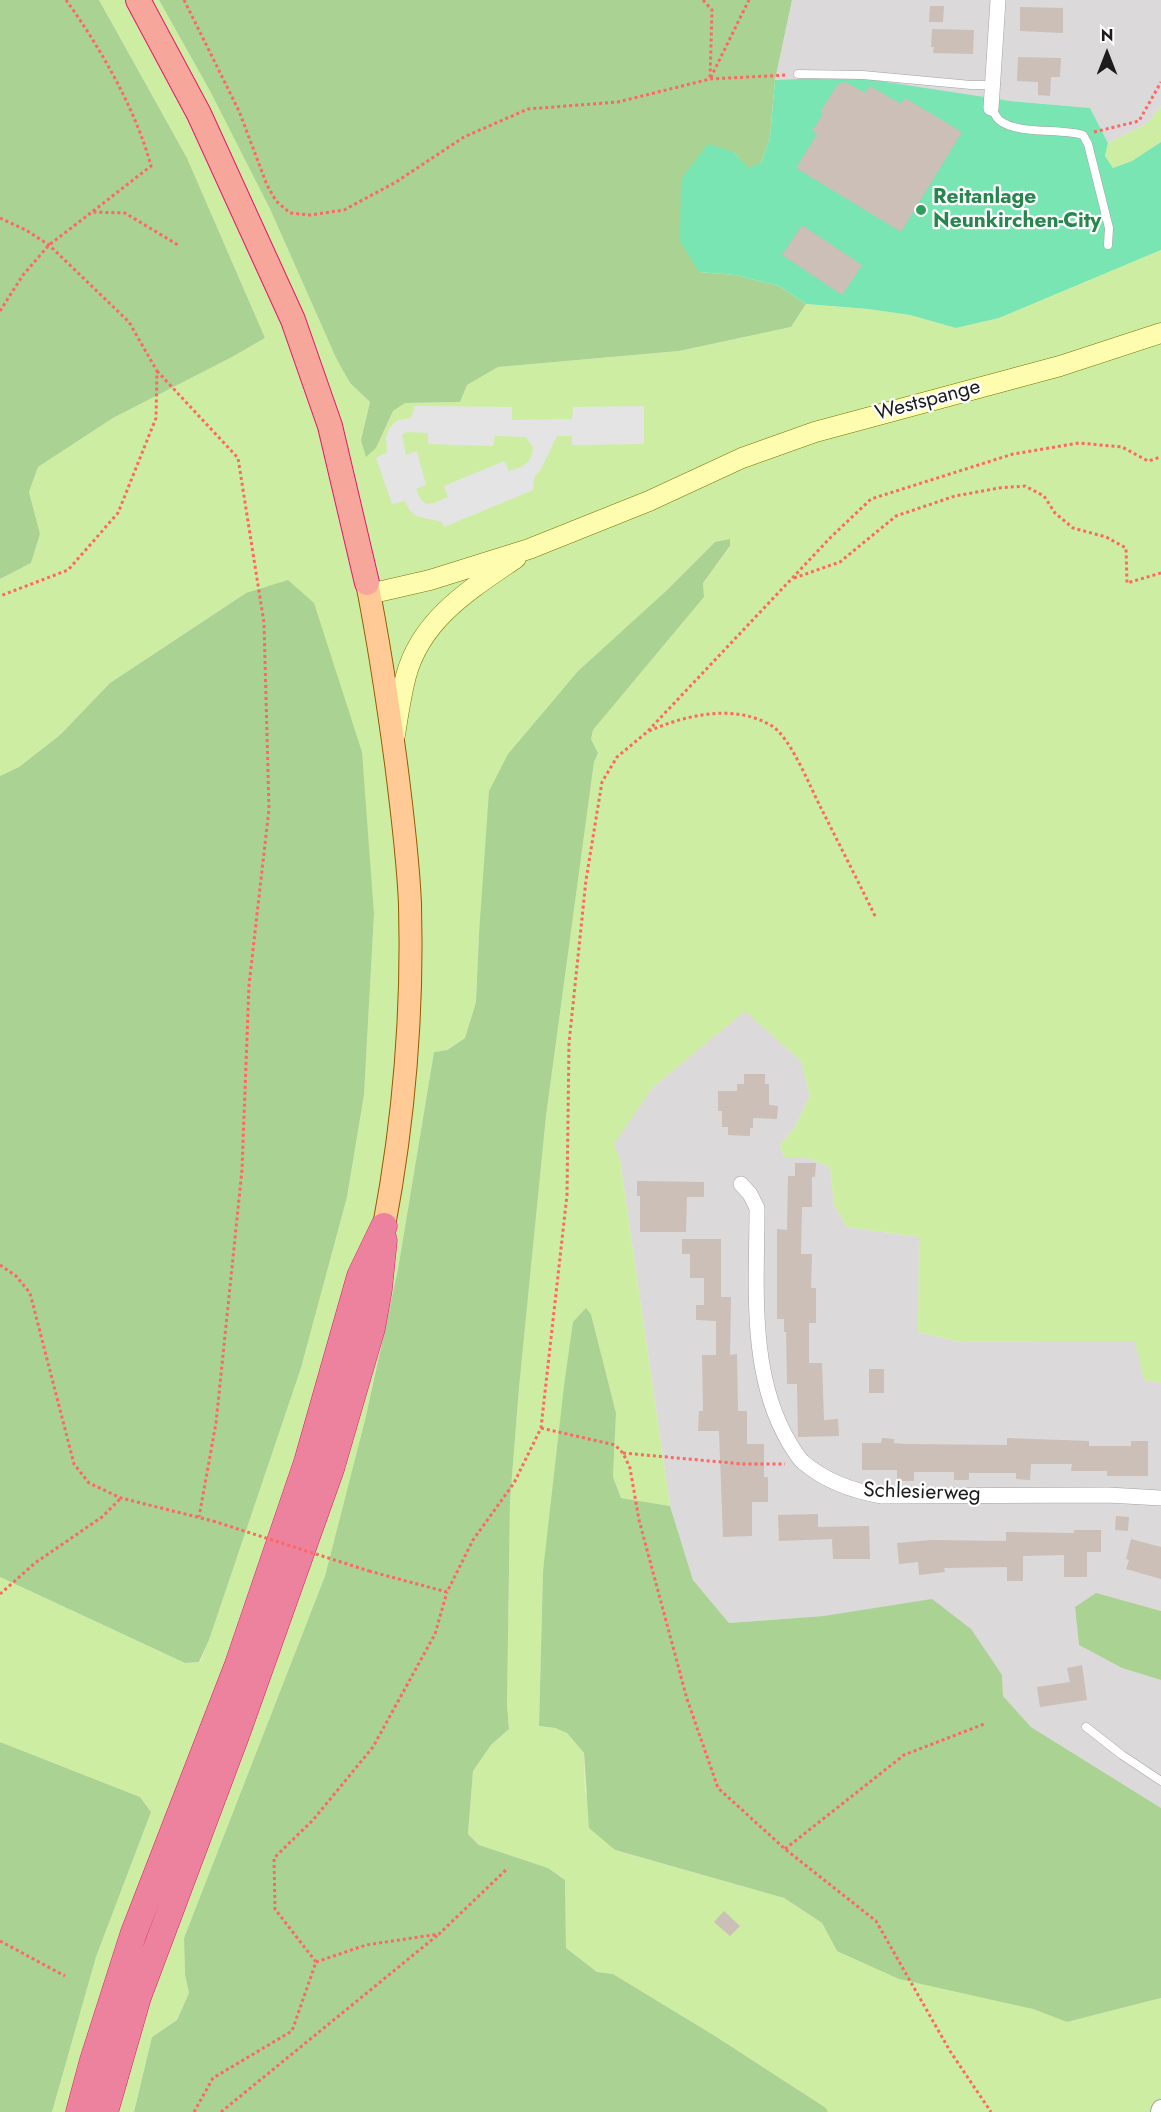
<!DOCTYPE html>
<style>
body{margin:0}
#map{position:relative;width:1161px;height:2112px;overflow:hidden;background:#efe9e1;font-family:Jost,sans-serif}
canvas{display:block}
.north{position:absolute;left:1077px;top:24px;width:60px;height:60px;-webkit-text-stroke:4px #fff;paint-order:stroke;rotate:0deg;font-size:16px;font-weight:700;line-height:24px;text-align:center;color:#1c1c1c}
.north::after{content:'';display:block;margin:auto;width:21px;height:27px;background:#1c1c1c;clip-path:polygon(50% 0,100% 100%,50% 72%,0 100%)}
</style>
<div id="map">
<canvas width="1161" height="2112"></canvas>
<div class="north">N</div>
</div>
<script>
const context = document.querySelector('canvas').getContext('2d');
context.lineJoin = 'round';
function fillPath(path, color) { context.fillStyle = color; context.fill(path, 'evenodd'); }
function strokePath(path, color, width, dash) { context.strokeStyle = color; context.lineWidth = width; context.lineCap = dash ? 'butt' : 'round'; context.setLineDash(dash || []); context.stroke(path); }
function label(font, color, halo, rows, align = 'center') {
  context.font = font + ' Jost,sans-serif'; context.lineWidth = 4.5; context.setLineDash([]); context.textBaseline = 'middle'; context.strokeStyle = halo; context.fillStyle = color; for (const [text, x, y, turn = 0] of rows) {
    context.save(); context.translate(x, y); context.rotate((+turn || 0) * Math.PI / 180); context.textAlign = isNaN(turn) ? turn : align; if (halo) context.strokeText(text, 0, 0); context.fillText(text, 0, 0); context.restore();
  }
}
fillPath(new Path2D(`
 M792 0H1161V106L1148 123 1108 143 1090 108 775 80Z
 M745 1010 801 1061 810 1096 795 1127 780 1145 784 1157H805L830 1167 834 1205 847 1227 919 1237 918 1332 960 1342 1136 1340 1144 1380 1161 1383V1611L1096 1594 1075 1608 1079 1645 1122 1668 1161 1680V1808L1031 1727 1003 1696 1002 1675 824 1616 729 1623 693 1580 670 1506 620 1160 613 1144 652 1088Z`), '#dbd9d9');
fillPath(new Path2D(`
 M99 0H159L210 91 270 209 337 360 350 383 370 402 361 440 376 448 393 411 405 403 460 402 467 385 498 367 679 351 791 327 806 304 868 309 910 315 956 328 999 318 1161 250V1383L1144 1380 1135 1341 960 1342 918 1332 919 1237 847 1227 834 1205 830 1167 805 1157H784L780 1145 795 1127 810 1096 801 1061 745 1011 652 1088 614 1144 620 1160 670 1506 621 1498 613 1477 616 1413 591 1314 586 1308 543 1571 539 1726 555 1728 567 1733 584 1753 585 1791 614 1850 784 1898 822 1923 837 1951 1033 2009 1067 2022 1161 1998V2112H828L826 2108 715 2036 613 1974 597 1972 566 1948 565 1880 548 1868 479 1845 468 1834 473 1771 491 1745 509 1729 507 1705 510 1501 519 1388 546 1116 594 762 598 753 591 739 593 730 704 597 703 583 730 547 715 542 666 591 578 671 508 754 479 934 476 1002 465 1038 446 1050 434 1052 398 1269 366 1416 325 1576 184 1938 185 1975 189 1993 177 2020 152 2037 134 2112H52L96 1957 151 1812 140 1797 0 1742V1577L185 1663 200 1662 209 1640 301 1368 347 1197 364 1095 374 914 246 593 110 683 60 735 19 767 0 776V579L31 563 40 534 29 492 38 467 113 418 232 357 265 338 187 158Z
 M1161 106V142L1132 161 1113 168 1105 156 1108 143 1148 123Z`), '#cdeea2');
fillPath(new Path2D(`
 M0 0H99L187 158 265 338 232 357 113 418 38 467 29 492 40 534 31 563 0 579Z
 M159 0H792L775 80 770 137 761 163 748 169 734 152 699 272 735 275 779 286 806 304 791 327 679 351 498 367 467 385 460 402 405 403 393 411 376 448 366 457 361 440 370 402 350 383 337 360 270 209 210 91Z
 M730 539V546L703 583 704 597 593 730 591 739 598 753 594 762 546 1116 519 1388 510 1501 507 1705 509 1729 491 1745 473 1771 468 1834 479 1845 548 1868 565 1880 566 1948 597 1972 613 1974 715 2036 826 2108 828 2112H134L152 2037 177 2020 189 1993 185 1975 184 1938 325 1576 366 1416 398 1269 434 1052 447 1050 465 1038 476 1002 479 934 489 791 508 754 578 671 666 591 715 542Z
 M288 580 314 603 362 752 374 914 364 1095 347 1197 301 1368 209 1640 199 1662 185 1663 0 1577V776L19 767 60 735 110 683 246 593Z
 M586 1308 591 1314 616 1413 613 1477 621 1498 670 1506 693 1580 729 1623 824 1616 932 1599 971 1629 1002 1675 1003 1696 1031 1727 1161 1808V1998L1067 2022 1033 2009 899 1979 837 1951 822 1923 784 1898 615 1850 589 1828 584 1753 567 1733 555 1728 539 1726 543 1571 564 1386 573 1322Z
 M1096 1593 1161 1611V1680L1122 1668 1079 1645 1075 1607Z
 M0 1742 140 1797 151 1812 96 1957 52 2112H0Z`), '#aad292');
fillPath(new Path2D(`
 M854 77 1010 101 1090 108 1108 143 1105 156 1113 168 1132 161 1161 142V250L999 318 956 328 910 315 868 309 806 304 779 286 735 275 699 272 680 241 681 179 708 144 734 152 748 168 761 163 770 137 775 80Z`), '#78e5b3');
fillPath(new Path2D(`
 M415 406 512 407V420L572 419 573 407 644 406V444L572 445V436H557L541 469 534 478 533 490 444 527 442 522 416 516 410 511 405 501 392 504 376 458 387 452 386 436 390 427 398 420 411 418ZM407 432 428 433V444L493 446 495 436 526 437 533 447 532 455 528 462 521 467 509 471 504 461 444 486 448 497 434 503 426 504 420 498 416 489 426 485 417 451 406 455 402 435Z`), '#e4e4e4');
fillPath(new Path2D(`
 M930 6H944L943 22H929Z
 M1020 7 1063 8V33L1020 31Z
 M932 29 974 30 973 54 933 53 934 47H931Z
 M1018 57 1061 58 1060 77H1051L1050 96 1038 95V82L1017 81Z
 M846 82 865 93 870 86 901 104 905 98 962 132 901 232 796 168 817 134 812 131 823 114 820 112 837 85Z
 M802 225 862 265 842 295 782 255Z
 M744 1074H765V1084H769V1105L778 1106 777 1119 753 1118V1128H750V1136L728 1135V1127H722V1111H718V1091H737V1084H744Z
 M795 1163H816L815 1177H812V1207H802L801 1254H812L811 1288H816V1323H809V1363H822L824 1420 838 1419 839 1436 798 1437 797 1384H787L786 1332H784V1319H777V1229L787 1230 788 1176H795Z
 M637 1181 704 1182V1197H687L686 1232H640V1196H637Z
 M682 1239H721V1297H731L730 1355 737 1354 738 1411H747V1444H764V1477H768V1502H752V1536L723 1537 719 1431H698L699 1411H703L702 1355H716V1321L696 1320V1305H704V1278H690V1254H682Z
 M869 1369H884V1393H869Z
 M882 1438 894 1439V1443L906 1444 1007 1445V1438L1089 1441V1446H1131V1441H1148V1476H1107V1471H1071L1072 1464H1031L1030 1480 1016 1479V1473H969V1480H954V1472H914V1481H897V1470H862V1443H881Z
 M818 1514V1527L869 1526 870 1559H833L832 1539 779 1541 778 1515Z
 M1116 1516 1129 1517 1128 1531 1115 1530Z
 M1074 1530H1101V1552H1087V1577H1064V1555L1023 1556V1581H1007V1567L944 1568 945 1572 919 1575 918 1562 899 1564 897 1543 931 1540 1006 1541V1532L1074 1533Z
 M1131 1539 1161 1547V1579L1126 1569 1129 1560 1126 1559Z
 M1082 1665 1087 1700 1040 1707 1037 1687 1070 1682 1067 1668Z
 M724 1911 740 1926 730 1936 714 1922Z`), '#cbbfb7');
const service = new Path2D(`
 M798 74 863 75 971 85H993
 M991 108C994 112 996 117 999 120 1017 135 1061 128 1083 135L1088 144 1109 228 1108 245
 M1086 1727 1122 1755 1161 1781`);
const minor = new Path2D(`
 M991 108 998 0
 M741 1184 750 1194 757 1208C757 1285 748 1375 790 1444 794 1450 798 1458 803 1462 826 1482 853 1491 882 1496L1108 1495 1161 1498`);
const tertiary = new Path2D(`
 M1160 2112 1161 2109`);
const secondary = new Path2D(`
 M369 594 430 580 529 549 649 501 742 458 815 432 1060 366 1161 333
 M395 735C398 715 401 695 406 676 421 619 471 589 516 558`);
const primary = new Path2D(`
 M367 583C379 643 388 703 396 763 402 810 408 857 410 904 413 1012 404 1120 384 1226`);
const trunk = new Path2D(`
 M138 0 199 114 293 320 330 426 367 583`);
const motorway = new Path2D(`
 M79 2112 93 2060 133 1935 237 1667 307 1462 360 1276 384 1226
 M105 2112 138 1997 237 1733 331 1469 372 1328 379 1289 384 1240`);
strokePath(service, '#a3a3a3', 9);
strokePath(minor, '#a3a3a3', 16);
strokePath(tertiary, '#a3a3a3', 20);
strokePath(secondary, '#737700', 21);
strokePath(primary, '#955900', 24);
strokePath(trunk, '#e5166c', 26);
strokePath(motorway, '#e5166c', 27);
strokePath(new Path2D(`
 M66 0C100 47 136 110 151 166L92 212
 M184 0 239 111 267 185 276 201 290 213 310 215 344 210 396 182 464 137 528 109 618 102 710 79 787 75
 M703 0 712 10 710 79 749 0
 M1094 132 1139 121 1161 82
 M0 218 26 230 49 245 129 322 157 371 156 418 118 513 68 570 0 596
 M0 311 23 275 49 245 92 212 125 213 178 245
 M157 371 238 458 264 623 269 809 249 985 242 1170 216 1423 199 1517
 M794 578 840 562 896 516 955 496 999 488 1025 486 1044 496 1055 513 1073 528 1106 537 1126 548 1127 583 1161 573
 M649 731C686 715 734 703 772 726 791 738 810 787 821 808 839 844 858 881 876 918
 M0 1265 16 1276 30 1293 74 1464 89 1483 121 1498 213 1521
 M541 1428 615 1445 623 1453 630 1468 639 1520 687 1699 718 1788 785 1849 876 1921 950 2051 991 2112
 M623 1453 743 1464H785
 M369 1571 447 1592 473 1540 514 1483 541 1428 567 1195 569 1043 586 880 602 782 617 757 647 732 831 537 871 499 1013 454 1079 443 1122 447 1148 461 1161 457
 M0 1594 35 1563 102 1517 121 1498
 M785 1849 904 1755 984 1724
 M0 1941 65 1976
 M316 1962 366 1945 439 1934 508 1868
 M194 2112 213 2078 292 2031 316 1962 275 1909 274 1858 313 1820 373 1747 435 1634 447 1592
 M221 2112 439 1934`), '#ff6762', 3, [3, 3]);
strokePath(service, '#fff', 8);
strokePath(minor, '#fff', 15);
strokePath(tertiary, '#fff', 18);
strokePath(secondary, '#fefdaf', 20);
strokePath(primary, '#ffca96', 22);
strokePath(trunk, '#f6a69a', 24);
strokePath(motorway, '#ed829e', 26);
strokePath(new Path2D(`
 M213 1521 369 1571`), '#ff6762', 3, [3, 3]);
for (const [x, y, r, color] of [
 [921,210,6,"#2e9e5b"]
]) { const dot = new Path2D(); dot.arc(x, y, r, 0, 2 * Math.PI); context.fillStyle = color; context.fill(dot); strokePath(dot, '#fff', 2); }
label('bold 21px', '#27864d', '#fff', [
 ["Reitanlage",933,198],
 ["Neunkirchen-City",933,222]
], 'left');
label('21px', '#1c1c1c', '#fff', [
 ["Westspange",928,401,-15],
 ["Schlesierweg",922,1493,2]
]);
</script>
